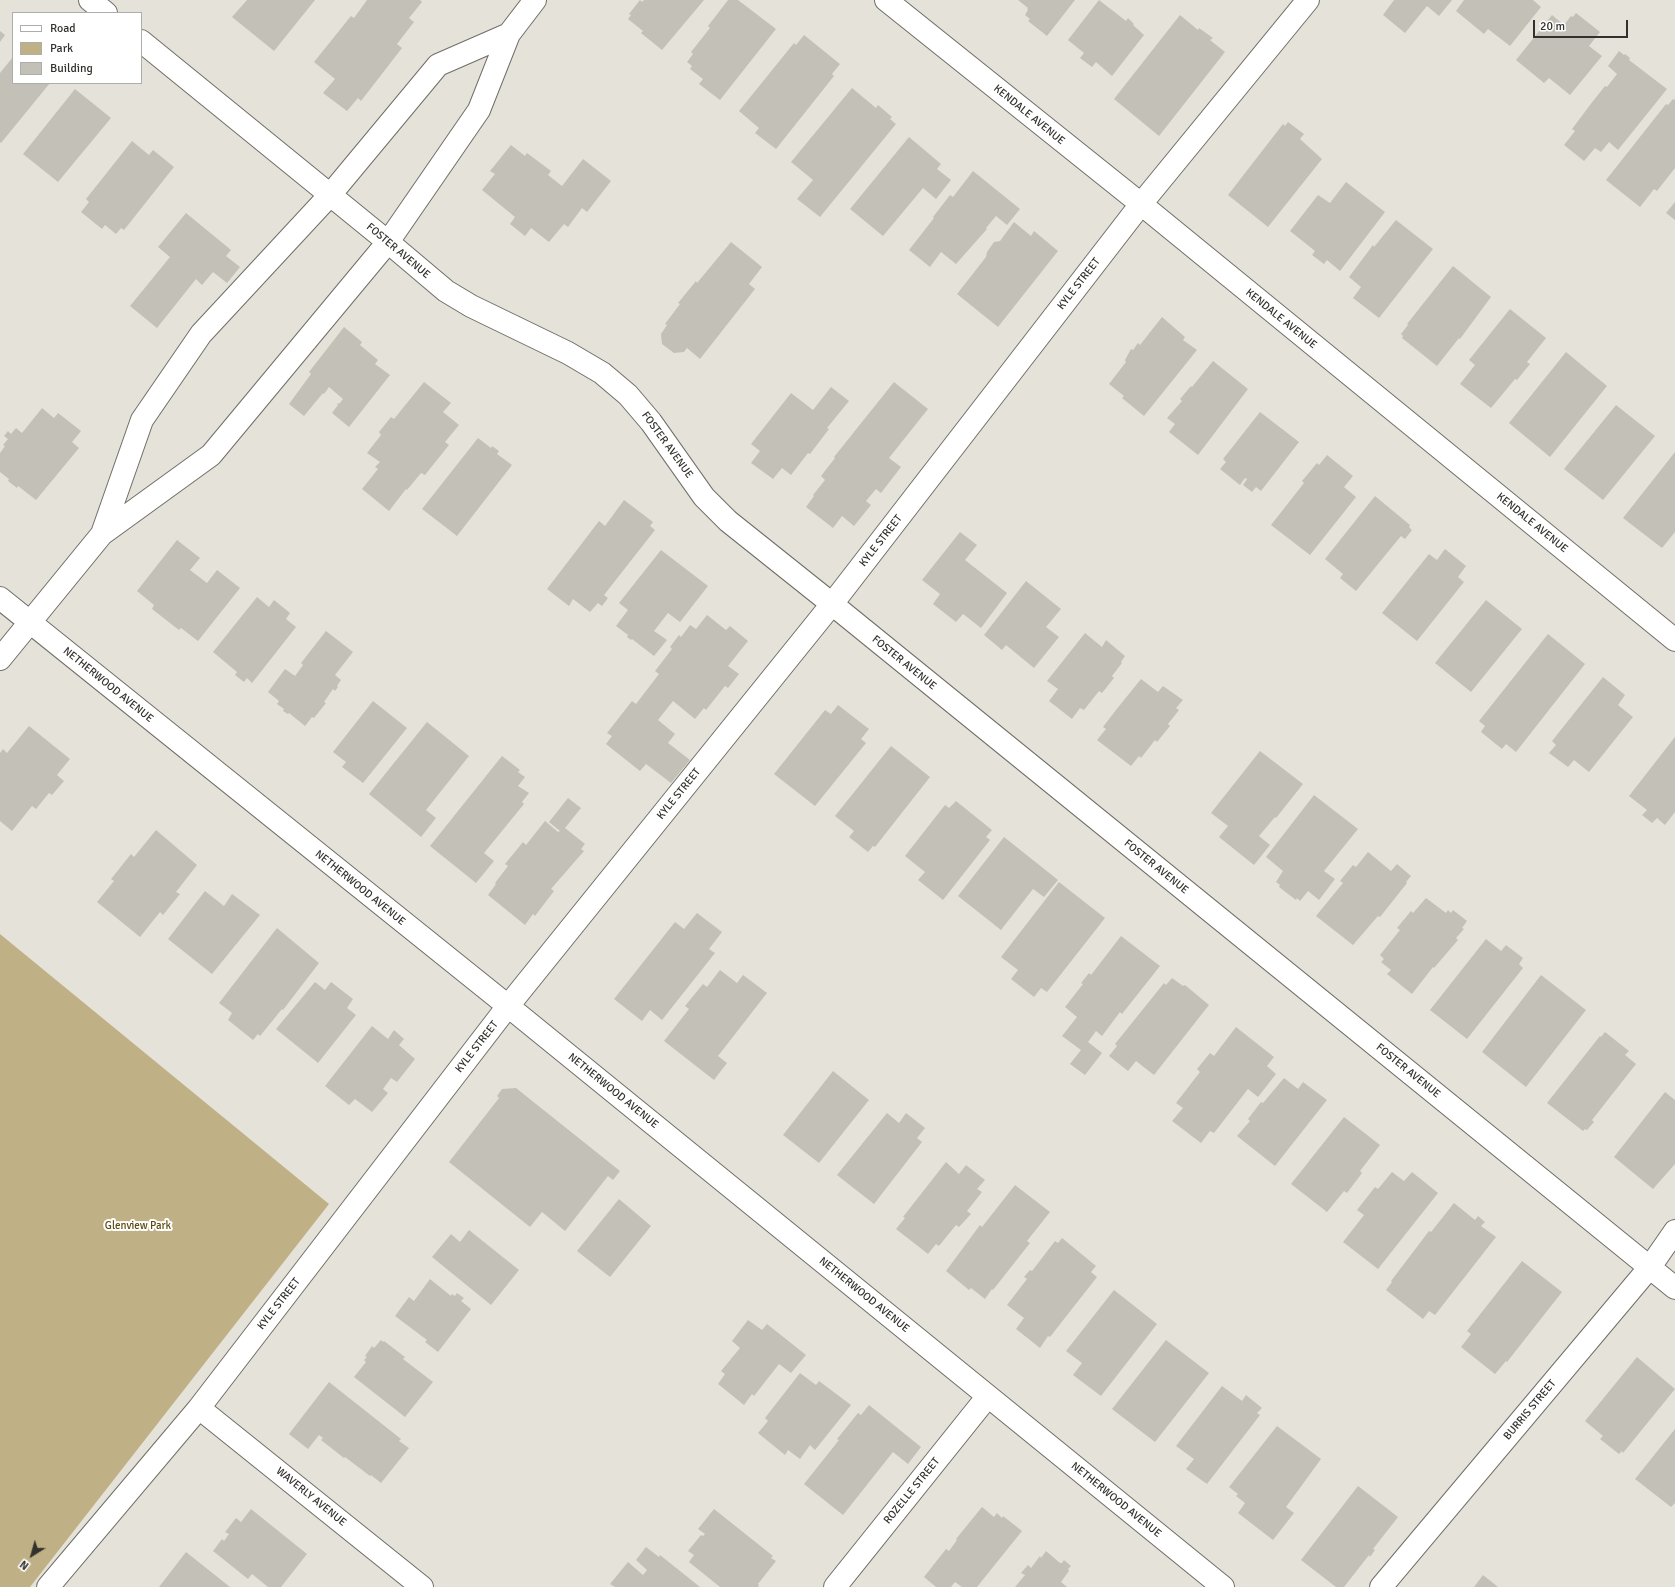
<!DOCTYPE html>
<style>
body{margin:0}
#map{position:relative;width:1675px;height:1587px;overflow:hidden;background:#e5e2d9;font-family:Signika,sans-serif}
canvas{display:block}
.legend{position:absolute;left:12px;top:12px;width:130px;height:72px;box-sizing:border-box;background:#fff;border:1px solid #adadab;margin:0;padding:5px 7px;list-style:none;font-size:12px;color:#32312d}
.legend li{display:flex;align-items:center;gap:8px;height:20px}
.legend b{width:20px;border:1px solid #adadab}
.north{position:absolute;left:12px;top:1535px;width:40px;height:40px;-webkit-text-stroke:3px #fff;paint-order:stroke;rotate:217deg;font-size:11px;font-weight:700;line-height:16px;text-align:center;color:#32312d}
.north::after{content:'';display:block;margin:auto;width:14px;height:18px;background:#32312d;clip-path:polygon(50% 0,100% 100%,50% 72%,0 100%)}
.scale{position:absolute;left:1533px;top:20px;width:95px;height:18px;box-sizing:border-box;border:2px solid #32312d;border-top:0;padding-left:5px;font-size:12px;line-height:14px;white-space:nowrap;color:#32312d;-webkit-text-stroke:3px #fff;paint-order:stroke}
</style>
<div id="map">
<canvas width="1675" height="1587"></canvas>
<ul class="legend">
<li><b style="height:5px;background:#fff"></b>Road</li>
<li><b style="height:11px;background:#bfb086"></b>Park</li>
<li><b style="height:11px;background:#c3c0b7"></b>Building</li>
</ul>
<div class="north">N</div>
<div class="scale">20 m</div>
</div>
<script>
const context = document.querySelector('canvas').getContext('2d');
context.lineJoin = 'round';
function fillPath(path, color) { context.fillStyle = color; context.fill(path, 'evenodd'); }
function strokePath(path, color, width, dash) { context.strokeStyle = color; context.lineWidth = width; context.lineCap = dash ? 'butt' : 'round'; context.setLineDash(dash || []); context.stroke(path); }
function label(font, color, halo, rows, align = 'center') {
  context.font = font + ' Signika,sans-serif'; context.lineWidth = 4; context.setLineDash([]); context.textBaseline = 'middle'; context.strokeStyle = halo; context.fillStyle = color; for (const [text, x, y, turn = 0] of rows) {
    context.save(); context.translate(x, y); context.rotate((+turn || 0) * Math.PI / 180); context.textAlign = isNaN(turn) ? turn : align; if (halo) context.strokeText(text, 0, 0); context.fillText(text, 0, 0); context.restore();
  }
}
fillPath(new Path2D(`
 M0 934 329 1204 30 1587H0Z`), '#bfb086');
fillPath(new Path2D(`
 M247 0H315L274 51 232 17Z
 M367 0H420L422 2 409 18 414 22 397 44 402 48 361 101 358 98 347 111 323 93 335 79 314 62 351 16 354 18Z
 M640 0 642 2 644 0H704L662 50 641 33 643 31 628 19 631 15 629 14Z
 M728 0H738L776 29 720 100 699 84 703 79 690 69 692 66 687 62 693 54 691 52 710 28 708 26Z
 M1018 0H1075L1047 36 1028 21 1030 19 1025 15 1028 10 1027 9 1028 8Z
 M1099 0 1126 21 1128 18 1134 24 1133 25 1144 35 1112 76 1096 62 1092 67 1080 58 1084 53 1068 40Z
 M1394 0H1452L1439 16 1427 6 1405 33 1383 15Z
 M1464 0H1533L1541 7 1510 46 1488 29 1484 34 1456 11Z
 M1576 13 1600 32 1589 46 1602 56 1570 95 1549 78 1544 83 1516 60 1552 15 1564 25 1571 16 1573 17Z
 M1180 15 1198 30 1199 28 1213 38 1210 40 1225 52 1159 136 1114 99Z
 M0 31 5 35 0 42Z
 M804 35 840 64 832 74 834 76 776 149 755 133 759 128 739 111 794 43 796 45Z
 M1619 51 1624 55 1625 54 1630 58 1629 60 1667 89 1618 150 1609 142 1601 152 1595 148 1584 161 1564 145 1575 131 1572 129 1590 105 1605 86 1607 87 1617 74 1608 66Z
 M13 57V83H50L1 143 0 142V73Z
 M852 88 876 108 878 105 892 117 890 119 896 124 820 217 797 199 813 180 791 162Z
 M75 89 111 118 58 182 23 154Z
 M1673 99 1675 100V168L1657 191 1654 189 1640 207 1606 180 1666 104 1668 105Z
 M1288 122 1304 134 1300 139 1322 159 1268 227 1228 195 1283 124 1285 126Z
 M909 137 941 164 937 169 951 180 936 199 923 188 883 236 850 209Z
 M132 141 149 155 153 150 174 167 124 230 121 228 116 234 105 225 102 229 81 212 89 202 86 199Z
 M511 145 525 156 527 153 551 171 548 175 562 186 583 159 611 181 587 212 582 208 568 227 564 224 549 242 531 228 525 236 510 224 515 217 482 190 495 174 490 171Z
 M973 171 1020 209 1007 225 996 216 986 228 987 229 956 264 941 252 930 267 909 250 934 218 933 217 950 195 953 197Z
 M1346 182 1385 212 1340 271 1327 260 1324 264 1312 255 1315 251 1290 231 1318 195 1330 203Z
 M1675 202V220L1666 213Z
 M186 213 231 250 226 256 240 267 227 283 213 272 202 285 196 279 157 328 130 306 170 257 158 247Z
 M1396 220 1433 249 1379 318 1353 298 1361 287 1349 277 1373 245 1374 247Z
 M1014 222 1031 236 1034 231 1058 251 998 327 957 294 986 257 987 252 994 242 1000 241Z
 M731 242 762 267 749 284 755 289 700 359 687 348 684 352 674 353 662 344 661 334 667 325 665 324 680 304 678 303 696 281 697 283Z
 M1453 266 1491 297 1460 339 1459 338 1437 366 1402 338 1403 336 1401 334 1408 325 1407 324Z
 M1510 309 1546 338 1527 362 1530 364 1517 380 1515 379 1491 408 1460 384 1475 365 1469 360Z
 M1162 317 1185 337 1183 340 1197 350 1144 416 1122 398 1124 396 1109 384 1126 362 1125 360 1131 349 1133 350 1138 343 1140 345Z
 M344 327 362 342 360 345 378 360 375 364 390 375 349 427 332 413 338 405 337 404 338 403 339 404 343 399 329 387 324 394 323 393 304 416 289 404 311 374 309 372Z
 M1566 352 1607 386 1550 457 1509 423Z
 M1213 361 1248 389 1198 455 1169 432 1175 424 1167 418 1182 401 1180 399 1191 386 1192 387Z
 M424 382 451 403 443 412 459 425 445 442 449 445 425 475 421 473 407 490 406 489 389 511 362 489 378 469 375 467 380 462 367 453 381 435 379 432 391 417 394 419Z
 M894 382 928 409 889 458 901 467 881 493 876 489 866 501 871 505 854 526 842 516 833 528 806 507 814 496 813 495 825 480 821 476 835 458 834 457Z
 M831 387 849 401 827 428 829 429 810 454 808 453 791 475 782 468 773 479 751 463 760 451 751 444 791 393 813 410Z
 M1616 405 1655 436 1603 500 1564 469Z
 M42 408 54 418 58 413 81 431 72 442 79 448 36 500 18 486 17 488 8 481 9 479 0 472V453L5 446 3 445 8 439 4 436 8 431 11 434 16 428 22 433Z
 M1260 412 1299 442 1261 491 1256 487 1252 492 1243 485 1247 479 1245 478 1240 485 1220 469 1226 462 1223 459Z
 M478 438 491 448 492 446 499 451 497 454 512 465 457 536 422 509Z
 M1675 452V532L1662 548 1623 518Z
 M1327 455 1353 476 1344 487 1356 497 1310 555 1271 525 1304 483 1302 481 1317 463 1319 465Z
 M1375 496 1410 525 1409 527 1412 530 1405 539 1401 536 1356 591 1340 578 1343 574 1325 559Z
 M624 500 653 522 650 526 655 530 604 595 608 598 602 606 598 603 590 612 573 599 569 606 547 589 599 521 605 526Z
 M960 532 977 545 965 560 1007 593 981 628 963 614 956 622 933 604 940 594 922 580Z
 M177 540 200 558 190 570 207 583 217 570 240 588 198 641 181 628 179 630 152 609 154 605 137 591Z
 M1445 549 1466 566 1458 577 1464 582 1417 641 1382 613 1429 554 1437 560Z
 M661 550 708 586 680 622 668 613 654 631 667 640 654 656 632 639 631 640 627 637 628 635 616 626 628 610 619 603Z
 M1026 581 1061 609 1046 627 1059 637 1034 668 1006 645 1002 650 984 635Z
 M257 597 269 607 274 600 290 613 286 619 296 627 252 683 247 678 244 682 235 675 237 672 213 652Z
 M1486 600 1522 629 1471 692 1435 663Z
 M707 615 726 630 730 626 748 641 728 666 739 674 728 688 725 686 706 710 704 708 695 719 673 701 658 720 675 734 668 743 690 760 671 783 646 764 640 771 606 744 612 736 607 733 632 701 636 704 659 674 655 671 672 649 670 647 679 635 681 637 690 625 696 629Z
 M326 631 353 652 335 675 341 680 337 686 338 687 335 691 333 689 324 702 326 703 314 718 312 717 305 726 289 713 288 714 283 711 284 709 277 704 279 701 268 692 285 669 295 676 303 665 301 663Z
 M1085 633 1102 647 1106 640 1125 656 1121 662 1122 663 1112 676 1114 678 1102 693 1099 691 1084 710 1080 708 1072 719 1049 701 1058 689 1047 681Z
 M1548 634 1585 664 1516 752 1506 744 1502 749 1481 732 1485 726 1479 721Z
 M1603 677 1625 695 1618 705 1633 717 1589 772 1574 760 1568 767 1549 753 1556 745 1552 741Z
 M1141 679 1158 692 1163 686 1183 700 1176 708 1179 710 1168 724 1170 726 1157 742 1155 740 1141 758 1139 756 1131 766 1097 740 1106 729 1103 727 1116 710Z
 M373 701 407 728 363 783 342 767 346 762 333 752Z
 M838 705 869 729 861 739 866 743 815 806 774 774 825 710 831 714Z
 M427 722 469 756 426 810 436 818 421 837 369 794Z
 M29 726 70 759 57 775 64 781 52 795 49 793 36 809 32 806 12 831 0 821V753L3 749 7 753Z
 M1675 737V812L1665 825 1657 818 1652 823 1642 815 1647 810 1629 796Z
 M891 746 930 777 875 847 873 846 868 852 849 837 854 831 835 816Z
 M1260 751 1303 784 1276 818 1275 817 1259 836 1270 845 1254 865 1219 837 1228 826 1211 813Z
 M502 756 520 770 518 772 525 777 518 786 529 793 522 802 524 804 484 853 494 861 476 883 430 846Z
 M1314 795 1358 829 1324 871 1335 879 1319 900 1308 891 1300 901 1297 898 1296 900 1279 887 1280 885 1276 882 1283 871 1266 857Z
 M568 798 581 808 565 828 585 844 581 849 584 851 551 889 554 891 535 916 533 914 525 925 488 895 496 884 495 883 508 866 505 864 523 842 526 845 545 821 558 832 560 831 549 822Z
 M956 801 992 830 986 837 990 840 943 900 918 880 925 872 905 856 945 805 949 808Z
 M156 830 197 865 176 892 180 894 163 915 160 912 140 937 97 902 114 881 111 879 131 854 134 857Z
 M1004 837 1058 880 1044 897 1033 889 1001 930 958 896Z
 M1368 852 1391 871 1397 864 1411 876 1406 882 1407 883 1380 917 1378 916 1353 945 1316 916 1343 883 1340 881 1353 865 1356 867Z
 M1059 882 1105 918 1047 992 1041 988 1034 997 1011 979 1018 970 1001 957Z
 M205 891 224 906 232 894 260 915 212 974 168 939Z
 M1426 898 1446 913 1448 910 1451 913 1453 910 1467 921 1462 928 1464 929 1456 938 1458 940 1434 968 1433 967 1412 994 1387 974 1391 970 1381 962 1384 959 1380 955 1400 930 1397 928 1411 911 1413 913Z
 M697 913 722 932 709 949 715 953 662 1020 650 1010 642 1021 614 999 675 922 684 929Z
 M277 928 319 963 283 1010 282 1009 260 1036 258 1034 253 1040 228 1020 232 1013 219 1003Z
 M1121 936 1160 966 1122 1014 1120 1012 1102 1036 1096 1031 1088 1042 1102 1053 1085 1075 1070 1064 1081 1050 1062 1036 1077 1017 1065 1007 1083 984 1081 983 1089 973 1091 975Z
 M1486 939 1501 951 1506 945 1523 958 1519 964 1523 968 1467 1039 1430 1010Z
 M720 970 737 983 743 975 767 993 718 1056 727 1063 714 1080 664 1041 689 1009 685 1006 703 984 707 987Z
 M1541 975 1586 1010 1526 1087 1482 1052Z
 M1172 978 1183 986 1185 985 1209 1005 1154 1075 1136 1061 1128 1071 1109 1056 1117 1046 1115 1044 1164 983 1166 985Z
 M315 982 325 990 331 982 353 999 347 1008 356 1015 318 1063 276 1029Z
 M372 1026 388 1039 394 1030 404 1039 399 1045 415 1059 397 1082 391 1078 383 1089 388 1093 372 1112 355 1099 349 1105 325 1086Z
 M1236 1027 1274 1057 1267 1066 1276 1074 1258 1097 1248 1089 1214 1133 1210 1131 1201 1143 1172 1121 1183 1108 1176 1103 1200 1072 1197 1069 1210 1053 1214 1056Z
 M1605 1032 1629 1051 1625 1055 1636 1064 1592 1120 1594 1122 1587 1130 1585 1129 1583 1131 1547 1103 1600 1036 1601 1037Z
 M833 1071 869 1100 819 1163 783 1135Z
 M1284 1078 1298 1089 1303 1082 1327 1100 1275 1166 1237 1136 1250 1121 1248 1119 1261 1102 1263 1103Z
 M516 1088 620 1171 613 1180 608 1176 565 1231 542 1212 530 1227 449 1162 499 1098 497 1096 502 1089Z
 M1665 1092 1675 1100V1164L1653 1189 1614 1157Z
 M887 1113 899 1123 906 1113 925 1128 917 1138 922 1142 874 1204 837 1175Z
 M1344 1117 1380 1145 1360 1171 1362 1173 1347 1193 1344 1191 1327 1212 1291 1184Z
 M946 1162 959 1174 966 1165 985 1180 977 1189 982 1192 967 1211 971 1214 959 1227 956 1225 939 1246 936 1244 928 1254 896 1229 905 1218 903 1217Z
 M1392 1172 1404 1181 1412 1172 1438 1193 1378 1269 1343 1242 1364 1215 1357 1210 1375 1187 1378 1189Z
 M1015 1185 1050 1212 1027 1241 1030 1243 993 1290 992 1289 985 1299 971 1288 969 1290 946 1271 980 1225 982 1227Z
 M619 1199 651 1226 610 1277 577 1251Z
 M1454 1203 1475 1220 1478 1216 1485 1222 1481 1226 1496 1237 1435 1315 1429 1311 1423 1319 1386 1290 1392 1282 1391 1281 1429 1231 1431 1232Z
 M469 1230 519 1270 491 1305 432 1257 451 1234 460 1242Z
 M1062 1238 1096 1266 1091 1272 1097 1277 1050 1337 1048 1336 1040 1348 1016 1329 1024 1318 1007 1305 1027 1279 1024 1277 1030 1270 1032 1271 1055 1241 1058 1243Z
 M1522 1261 1562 1292 1507 1362 1506 1361 1495 1374 1461 1347 1471 1334 1467 1331Z
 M430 1279 451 1296 452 1294 455 1296 457 1293 464 1298 461 1301 471 1309 438 1352 425 1342 427 1340 395 1316 409 1297 414 1301Z
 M1114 1290 1157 1324 1101 1396 1073 1375 1082 1363 1066 1351Z
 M748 1320 762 1330 767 1324 806 1355 791 1373 779 1364 754 1396 752 1394 744 1405 718 1384 725 1374 721 1371 740 1348 732 1341Z
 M381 1340 383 1342 384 1341 405 1357 403 1359 433 1382 405 1417 354 1377 366 1362 364 1360 367 1357 365 1356 372 1346 374 1348Z
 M1166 1340 1209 1373 1155 1442 1112 1409Z
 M1637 1357 1675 1389 1623 1453 1622 1451 1619 1454 1600 1439 1603 1436 1585 1421Z
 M800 1373 816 1385 819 1381 851 1405 815 1450 810 1445 800 1459 788 1450 785 1455 758 1433 768 1421 765 1418Z
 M329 1382 401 1439 399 1441 409 1448 381 1483 371 1475 370 1476 345 1457 344 1458 321 1440 323 1438 319 1435 308 1449 289 1434Z
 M1222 1386 1242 1401 1246 1395 1262 1408 1257 1413 1260 1415 1207 1484 1186 1469 1194 1459 1176 1446Z
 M869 1405 921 1447 908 1464 893 1452 843 1515 804 1484 839 1440 837 1439 858 1413 861 1415Z
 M1277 1426 1321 1459 1286 1507 1294 1513 1273 1540 1238 1513 1245 1503 1236 1496 1238 1494 1229 1487Z
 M1675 1429V1503L1671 1507 1635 1479Z
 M1358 1486 1398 1517 1373 1549 1375 1550 1370 1557 1369 1555 1344 1587H1336L1301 1560Z
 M982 1507 994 1517 997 1513 1002 1518 1003 1516 1022 1531 977 1587H962L955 1582 951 1587H936L924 1577 946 1549 949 1551 957 1540 956 1539Z
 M251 1509 307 1554 281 1587H268L252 1574 248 1579 213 1551 222 1539 224 1541 229 1534 225 1532 236 1518 241 1522Z
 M714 1509 773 1556 771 1558 776 1561 758 1584 759 1585 758 1587H720L689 1562 694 1555 688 1551 701 1535 703 1536 705 1534 698 1529Z
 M646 1547 659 1557 660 1555 700 1587H615L610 1584 628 1562 643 1575 647 1570 636 1560Z
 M1046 1551 1060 1563H1062L1064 1560 1071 1566 1068 1569 1069 1571 1061 1582 1067 1587H1015L1025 1575 1021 1573 1028 1565 1031 1568 1040 1556 1041 1558Z
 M186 1552 230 1587H159Z
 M1483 1575 1498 1587H1474Z`), '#c3c0b7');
const minor = new Path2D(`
 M90 0 106 13
 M886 0 1141 204 1675 640
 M141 41 388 242 446 291 471 306 568 353 602 373 628 395 651 422 704 497 728 521 832 604 1675 1288
 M102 534 142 420 201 334 330 195 438 65 509 34
 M0 598 508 1006 1223 1587
 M0 659 102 534 211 455 388 242 479 110 509 34 535 0
 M199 1408 422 1587
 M48 1587 199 1408 508 1006 832 604 1141 204 1308 0
 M835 1587 988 1396
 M1381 1587 1650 1267 1675 1231`);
strokePath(minor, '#706e66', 24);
strokePath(minor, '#fff', 22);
label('11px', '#32312d', '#fff', [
 ["KENDALE AVENUE",1029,115,39],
 ["FOSTER AVENUE",398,251,40],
 ["KYLE STREET",1079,284,-52],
 ["KENDALE AVENUE",1281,319,39],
 ["FOSTER AVENUE",667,445,54],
 ["KENDALE AVENUE",1532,523,39],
 ["KYLE STREET",881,541,-52],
 ["FOSTER AVENUE",904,663,39],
 ["NETHERWOOD AVENUE",108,685,39],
 ["KYLE STREET",679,794,-51],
 ["FOSTER AVENUE",1156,867,39],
 ["NETHERWOOD AVENUE",360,888,39],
 ["KYLE STREET",477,1047,-52],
 ["FOSTER AVENUE",1408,1071,39],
 ["NETHERWOOD AVENUE",613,1091,39],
 ["NETHERWOOD AVENUE",864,1295,39],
 ["KYLE STREET",279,1304,-52],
 ["BURRIS STREET",1530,1410,-50],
 ["ROZELLE STREET",912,1491,-51],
 ["WAVERLY AVENUE",311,1497,39],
 ["NETHERWOOD AVENUE",1116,1500,39]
]);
label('11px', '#5e4c0f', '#fff', [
 ["Glenview Park",138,1226]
]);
</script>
